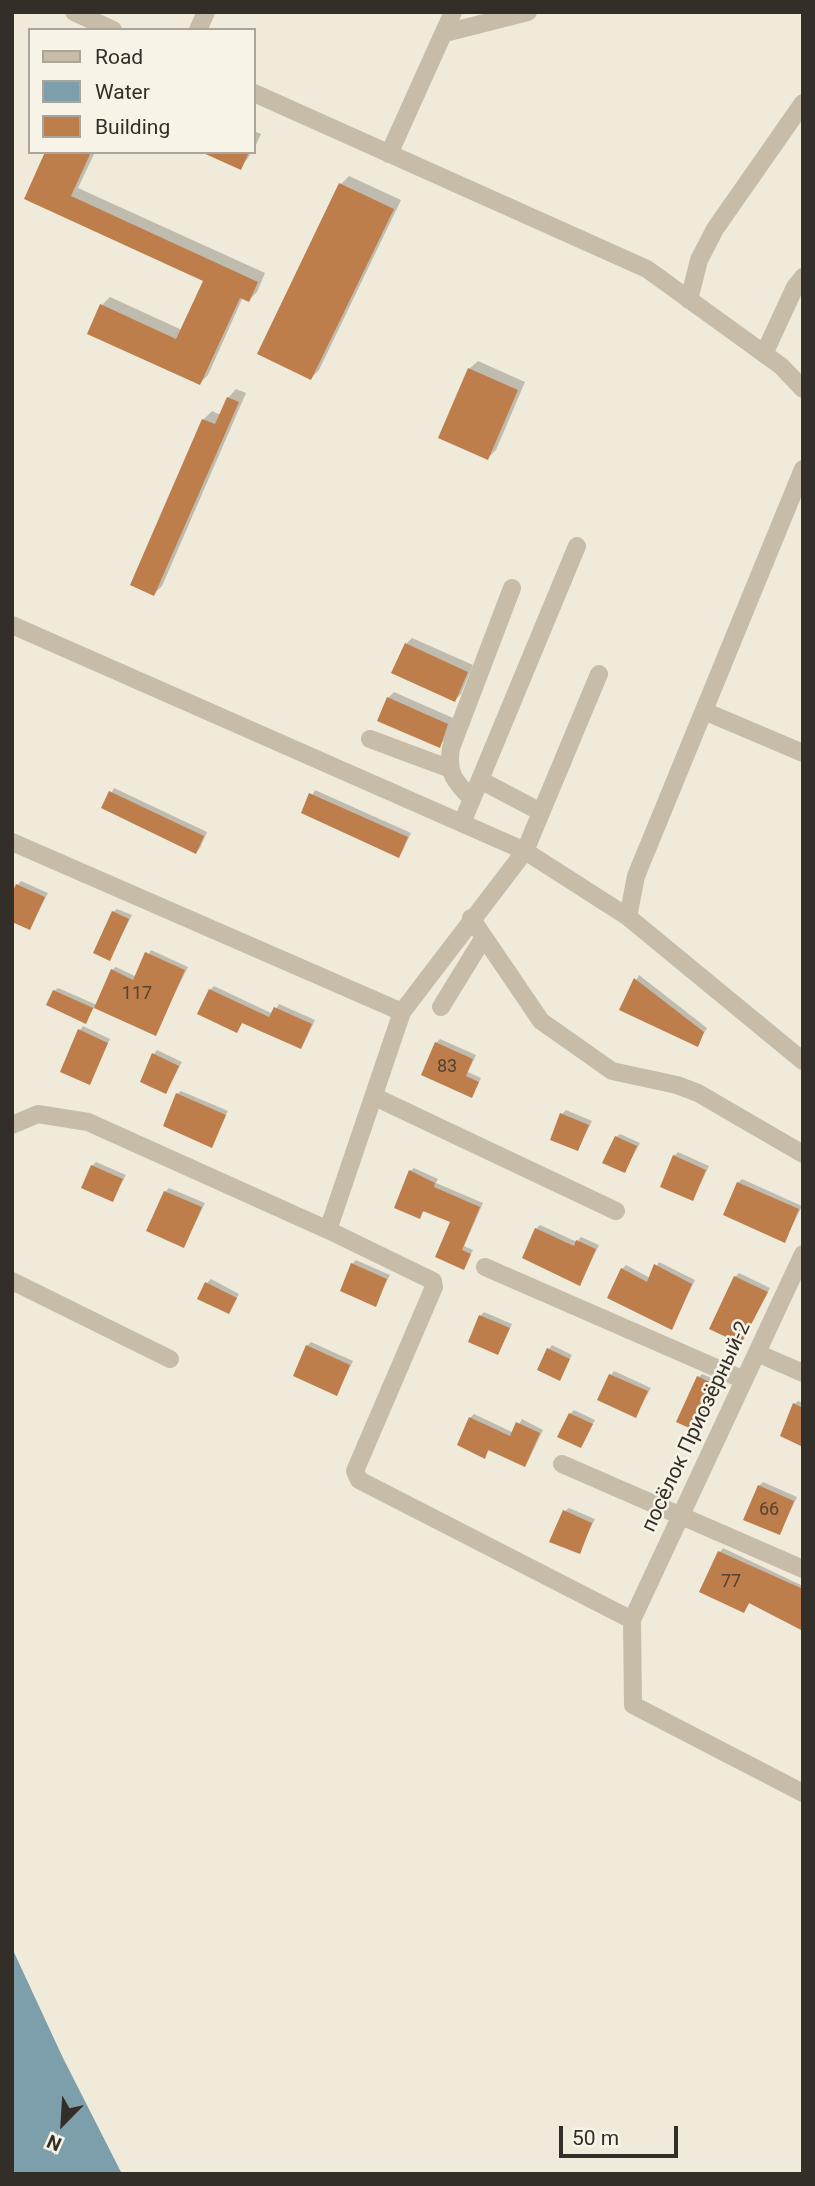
<!DOCTYPE html>
<meta charset="utf-8">
<style>
body{margin:0}
#map{position:relative;width:815px;height:2186px;overflow:hidden;background:#f0eadb;font-family:Roboto,sans-serif}
canvas{display:block}
.frame{position:absolute;inset:0;border:14px solid #342e28;pointer-events:none}
.legend{position:absolute;left:28px;top:28px;width:228px;height:126px;box-sizing:border-box;background:#f8f3e7;border:2px solid #aaa49b;margin:0;padding:9px 12px;list-style:none;font-size:21px;color:#342e28}
.legend li{display:flex;align-items:center;gap:14px;height:35px}
.legend b{width:35px;border:2px solid #aaa49b}
.north{position:absolute;left:28px;top:2088px;width:70px;height:70px;-webkit-text-stroke:5px #f8f3e7;paint-order:stroke;rotate:204deg;font-size:19px;font-weight:700;line-height:28px;text-align:center;color:#342e28}
.north::after{content:'';display:block;margin:auto;width:24px;height:32px;background:#342e28;clip-path:polygon(50% 0,100% 100%,50% 72%,0 100%)}
.scale{position:absolute;left:559px;top:2126px;width:119px;height:32px;box-sizing:border-box;border:4px solid #342e28;border-top:0;padding-left:9px;font-size:21px;line-height:24px;white-space:nowrap;color:#342e28;-webkit-text-stroke:5px #f8f3e7;paint-order:stroke}
</style>
<div id="map">
<canvas width="815" height="2186"></canvas>
<div class="frame"></div>
<ul class="legend">
<li><b style="height:9px;background:#c7bca8"></b>Road</li>
<li><b style="height:19px;background:#7c9fab"></b>Water</li>
<li><b style="height:19px;background:#bd7e4c"></b>Building</li>
</ul>
<div class="north">N</div>
<div class="scale">50 m</div>
</div>
<script>
const context = document.querySelector('canvas').getContext('2d');
context.lineJoin = 'round';
function fillPath(path, color) { context.fillStyle = color; context.fill(path, 'evenodd'); }
function strokePath(path, color, width, dash) { context.strokeStyle = color; context.lineWidth = width; context.lineCap = dash ? 'butt' : 'round'; context.setLineDash(dash || []); context.stroke(path); }
function label(font, color, halo, rows, align = 'center') {
  context.font = font + ' Roboto,sans-serif'; context.lineWidth = 5; context.setLineDash([]); context.textBaseline = 'middle'; context.strokeStyle = halo; context.fillStyle = color; for (const [text, x, y, turn = 0] of rows) {
    context.save(); context.translate(x, y); context.rotate((+turn || 0) * Math.PI / 180); context.textAlign = isNaN(turn) ? turn : align; if (halo) context.strokeText(text, 0, 0); context.fillText(text, 0, 0); context.restore();
  }
}
fillPath(new Path2D(`
 M12 1948 63 2058 122 2174H12Z`), '#7c9fab');
fillPath(new Path2D(`
 M254 131 261 134 254 149Z
 M47 152H95L78 188 265 273 257 292 249 300 243 297 208 375 200 383 102 305 110 297 182 330 205 280 26 198Z
 M205 152H252L241 168Z
 M349 176 401 200 319 370 311 378 259 353 341 184Z
 M478 361 525 382 496 450 488 458 469 369Z
 M236 389 246 393 162 586 154 594 132 584 203 420 212 411 221 415 228 398Z
 M412 638 473 665 461 694 455 700 406 644Z
 M394 692 453 718 445 740 439 746 388 698Z
 M114 788 207 832 200 848 196 852 104 807Z
 M315 790 411 833 402 852 399 856 303 812Z
 M21 881 48 893 30 928 17 885Z
 M117 909 132 915 110 959 113 912Z
 M151 950 188 967 155 1033 95 1006 86 1022 54 991 58 988 97 1005 112 970 116 967 137 977Z
 M639 975 707 1028 697 1045 621 1009Z
 M214 986 273 1014 279 1004 315 1020 304 1043 301 1047 243 1021 237 1031 210 990Z
 M83 1026 110 1039 89 1083 80 1030Z
 M440 1039 476 1055 468 1072 481 1078 472 1096 436 1043Z
 M157 1050 182 1062 166 1092 154 1054Z
 M181 1091 228 1111 211 1146 177 1094Z
 M566 1110 592 1121 578 1149 562 1114Z
 M620 1134 640 1143 625 1171 616 1137Z
 M678 1152 709 1166 693 1199 674 1156Z
 M96 1162 126 1175 112 1200 92 1166Z
 M414 1168 438 1179 436 1183 483 1203 464 1246 473 1250 464 1267 452 1222 425 1210 419 1217 410 1171Z
 M742 1179 802 1206 785 1240 738 1183Z
 M169 1188 205 1203 184 1246 165 1192Z
 M540 1225 577 1242 581 1237 599 1245 580 1284 536 1229Z
 M356 1260 390 1275 375 1304 352 1264Z
 M659 1262 695 1280 672 1328 622 1269 626 1265 650 1278Z
 M739 1273 770 1288 741 1342 735 1277Z
 M211 1279 239 1294 229 1312 207 1283Z
 M484 1312 512 1324 498 1353 480 1316Z
 M311 1342 353 1361 337 1394 307 1346Z
 M552 1345 572 1355 559 1379 549 1349Z
 M614 1371 651 1388 635 1416 611 1375Z
 M702 1374 723 1383 698 1430 699 1377Z
 M798 1401 803 1403V1445L794 1404Z
 M574 1410 595 1420 581 1446 570 1414Z
 M474 1414 514 1433 522 1419 543 1430 528 1461 525 1465 490 1449 484 1457 470 1418Z
 M763 1482 797 1497 780 1533 759 1486Z
 M569 1508 595 1519 579 1551 565 1511Z
 M723 1548 803 1586V1629L750 1602 744 1611 720 1552Z`), '#0003');
fillPath(new Path2D(`
 M45 152H91L71 196 258 282 249 302 240 298 200 385 87 334 100 304 176 339 203 281 24 199Z
 M201 152H249L241 170Z
 M339 183 394 209 311 380 257 354Z
 M468 368 518 390 488 460 438 438Z
 M227 397 239 402 154 596 130 585 202 419 215 424Z
 M405 643 468 672 455 702 391 673Z
 M387 697 448 724 440 748 377 721Z
 M109 791 204 836 196 854 101 808Z
 M309 793 408 837 399 858 301 813Z
 M16 884 45 897 30 930 12 922V893Z
 M112 911 129 919 110 961 93 953Z
 M145 952 185 970 156 1036 94 1008 111 969 133 980Z
 M634 978 704 1032 698 1047 619 1010Z
 M209 989 269 1017 274 1007 312 1024 301 1049 242 1023 237 1033 197 1014Z
 M53 990 93 1008 86 1024 46 1005Z
 M78 1029 108 1043 90 1085 60 1072Z
 M435 1042 473 1059 466 1076 479 1082 472 1098 421 1075Z
 M152 1053 179 1066 166 1094 140 1082Z
 M176 1093 226 1115 212 1148 163 1126Z
 M560 1113 589 1125 578 1151 550 1140Z
 M615 1136 637 1146 625 1173 602 1163Z
 M673 1155 706 1170 693 1201 660 1187Z
 M91 1165 123 1179 113 1202 81 1188Z
 M409 1170 435 1183 434 1187 480 1207 462 1250 471 1254 464 1270 435 1257 450 1222 423 1211 420 1219 394 1208Z
 M737 1182 799 1209 785 1243 723 1215Z
 M164 1191 202 1207 184 1248 146 1231Z
 M535 1228 574 1246 576 1240 596 1249 580 1286 522 1258Z
 M351 1263 387 1279 376 1307 340 1291Z
 M654 1264 692 1284 672 1330 607 1298 621 1268 647 1282Z
 M734 1276 768 1292 741 1344 709 1329Z
 M205 1282 237 1298 229 1314 197 1299Z
 M479 1315 510 1328 498 1355 468 1342Z
 M306 1345 350 1365 337 1396 293 1376Z
 M547 1348 570 1359 560 1381 537 1370Z
 M609 1374 648 1391 636 1418 597 1400Z
 M697 1376 720 1387 698 1432 676 1422Z
 M793 1403 803 1408V1447L780 1436Z
 M569 1413 593 1424 581 1448 557 1437Z
 M469 1417 510 1436 516 1422 540 1433 525 1467 488 1450 485 1459 457 1445Z
 M758 1485 794 1501 780 1535 743 1520Z
 M563 1510 592 1523 580 1554 549 1542Z
 M718 1551 803 1589V1631L749 1603 744 1613 699 1592Z`), '#bd7e4c');
strokePath(new Path2D(`
 M74 12 113 30
 M198 30 206 12
 M445 33 528 12
 M254 93 647 269 781 366 803 389
 M389 154 453 12
 M689 300 699 260 715 229 803 103
 M764 354 795 287 803 277
 M12 625 525 851 628 917 803 1061
 M704 711 803 753
 M370 739 448 768
 M480 780 541 812
 M472 799C454 781 447 773 451 748L512 588
 M462 823 577 546
 M12 842 402 1012
 M628 917 636 876 803 469
 M471 918 541 1021 612 1071 677 1085 698 1093 803 1154
 M441 1007 484 937
 M375 1097 616 1211
 M12 1125 38 1114 88 1122 328 1230 402 1012 525 851 599 674
 M328 1230 433 1281 434 1287 355 1471 359 1480 632 1620
 M803 1254 632 1620 633 1705 803 1793
 M485 1267 744 1380
 M12 1281 170 1359
 M757 1353 803 1373
 M562 1464 803 1569`), '#c7bca8', 18);
label('18px', '#564231', null, [
 ["117",137,994],
 ["83",447,1067],
 ["66",769,1510],
 ["77",731,1582]
]);
label('21px', '#342e28', '#f8f3e7', [
 ["посёлок Приозёрный-2",697,1427,-65]
]);
</script>
